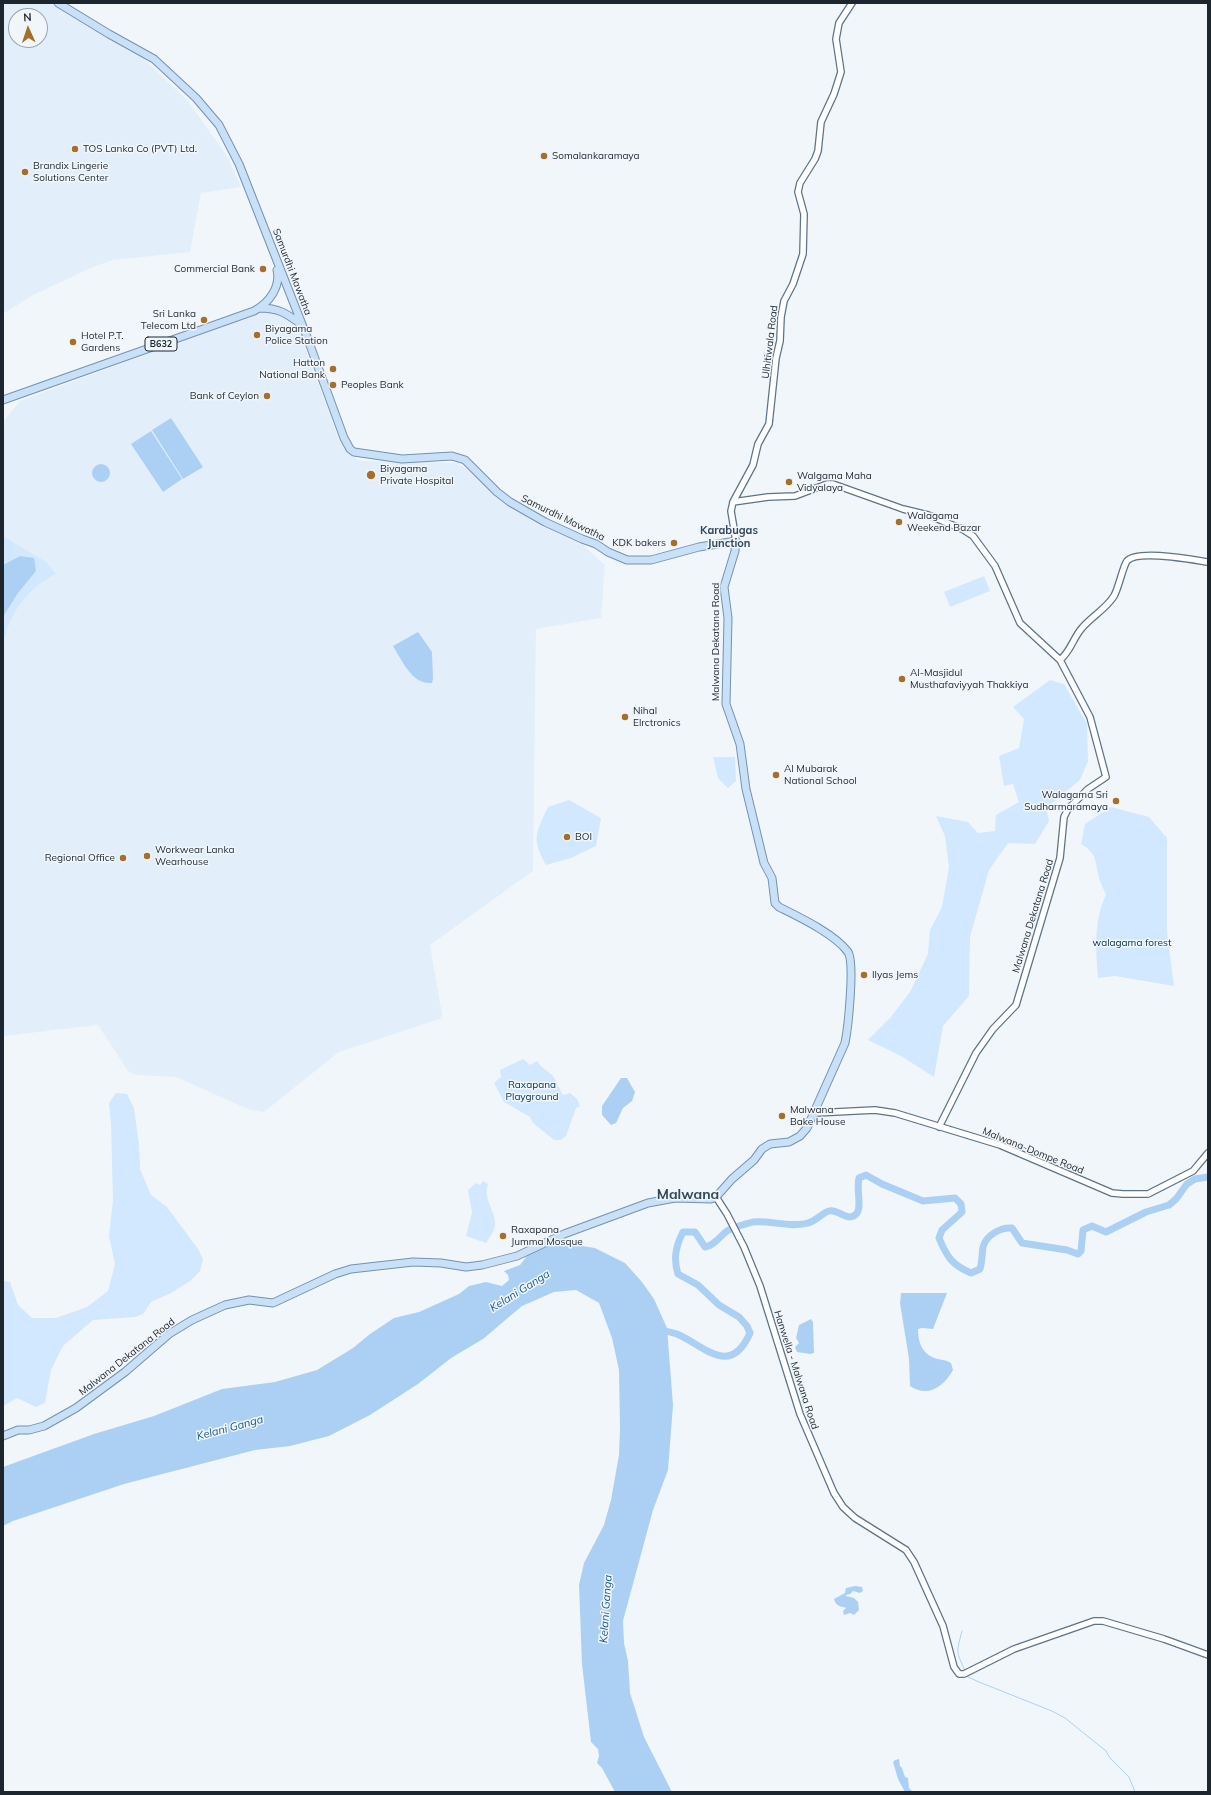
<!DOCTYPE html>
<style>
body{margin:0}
#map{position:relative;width:1211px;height:1795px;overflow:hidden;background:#f1f6fb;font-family:Mulish,sans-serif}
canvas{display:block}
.frame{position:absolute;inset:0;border:4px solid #1d262f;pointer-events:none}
.north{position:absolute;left:8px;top:8px;width:40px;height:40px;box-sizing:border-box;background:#f1f6fb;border:1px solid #9ca3a9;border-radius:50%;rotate:357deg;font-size:11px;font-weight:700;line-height:16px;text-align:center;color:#1d262f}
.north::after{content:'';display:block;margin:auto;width:14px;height:18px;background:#a66e2b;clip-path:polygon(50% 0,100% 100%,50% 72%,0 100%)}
</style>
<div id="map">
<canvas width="1211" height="1795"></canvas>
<div class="frame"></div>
<div class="north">N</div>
</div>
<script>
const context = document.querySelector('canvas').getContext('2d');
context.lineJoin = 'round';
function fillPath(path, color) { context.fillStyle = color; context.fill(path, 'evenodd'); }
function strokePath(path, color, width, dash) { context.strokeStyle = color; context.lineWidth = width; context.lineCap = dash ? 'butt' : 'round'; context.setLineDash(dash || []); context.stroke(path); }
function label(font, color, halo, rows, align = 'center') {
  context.font = font + ' Mulish,sans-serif'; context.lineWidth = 3; context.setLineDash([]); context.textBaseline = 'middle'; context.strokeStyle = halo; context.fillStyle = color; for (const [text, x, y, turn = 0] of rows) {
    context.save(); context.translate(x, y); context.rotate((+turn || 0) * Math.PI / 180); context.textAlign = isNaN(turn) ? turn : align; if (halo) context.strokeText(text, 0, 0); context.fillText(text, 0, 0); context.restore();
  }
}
fillPath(new Path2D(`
 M3 3H51L96 31 142 57 188 101 227 156 241 187 201 193 190 252 113 260 93 267 31 296 3 314ZM16 16H40V40H16Z
 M260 312 274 314 286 318 298 329 336 431 342 446 353 456 360 461 457 463 473 473 497 498 539 524 583 545 605 565 601 618 536 629 533 871 430 945 442 1014 440 1019 339 1052 264 1112 250 1110 176 1077 135 1075 128 1071 98 1025 3 1036V422L20 401Z`), '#e2effb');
fillPath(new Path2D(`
 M3 536 46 562 56 574C28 587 9 614 3 644V617L18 593 36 571 33 558 20 556 3 565Z
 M984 576 990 591 950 607 944 592Z
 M1050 680 1064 684 1087 724 1088 761 1080 780 1046 808 1049 821 1035 844 1008 843 989 870 970 937 969 996 943 1026 934 1077 901 1056 868 1040 891 1017 910 992 928 954 930 930 942 907 949 867 945 836 936 816 968 822 978 833 995 831 996 815 1019 802 1013 784 1004 786 999 756 1019 748 1024 719 1013 707Z
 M713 757H735L736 781 728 788 718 778Z
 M569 800 601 818 596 846 571 858 546 865C531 839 536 832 548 807Z
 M1111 807 1149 817 1167 838V932L1174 986 1115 976 1098 978C1096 950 1093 922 1106 895 1104 890 1101 884 1099 878 1095 861 1097 853 1081 844L1085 824Z
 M523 1059 530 1065 537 1061 541 1066 553 1076 563 1095 570 1093 577 1099 580 1106 576 1108 566 1136 561 1140H554L533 1123 530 1117 504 1102 494 1083 501 1077 500 1070Z
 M116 1093 127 1094 134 1108 139 1145 140 1169 151 1195 167 1207 198 1249 203 1259 200 1271 190 1281 171 1293 151 1302 143 1314 135 1317 93 1320 63 1346 51 1370 45 1403 36 1407 17 1398 3 1406V1281L10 1282 18 1305 32 1318H56L87 1307 108 1291 115 1264 109 1236 113 1200 111 1124 109 1103Z
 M483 1181 488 1184C483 1200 494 1208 495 1222 496 1229 490 1237 486 1243L466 1236 472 1213 468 1190 476 1183 480 1185Z`), '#d1e8fe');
fillPath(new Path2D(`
 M171 418 203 467 183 479 152 430Z
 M151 431 182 479 163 492 131 444Z
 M92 473a9 9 0 1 1 18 0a9 9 0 1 1-18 0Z
 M20 556 34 558 36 571 18 593 3 617V565Z
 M418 632 432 652 433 679 432 683C412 685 402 660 393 646Z
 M621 1078H627L635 1092 632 1101 623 1108 616 1123 611 1125 602 1115V1106Z
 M557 1242 595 1248 625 1263 642 1282 654 1299 667 1328 673 1405 668 1470 653 1510 623 1621 624 1643 628 1661 630 1693 644 1737 672 1792H615L602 1768 597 1763 599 1756 598 1749 591 1742 582 1664 579 1585 584 1563 604 1525 611 1500 619 1455 620 1428 619 1370 612 1338 599 1303 576 1290 554 1292 522 1306 483 1339 451 1358 418 1384 370 1415 329 1436 290 1446 255 1450 124 1484 13 1521 3 1526V1467L94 1434 154 1416 222 1389 275 1382 317 1370 353 1348 370 1334 394 1318 419 1312 459 1294 469 1286 486 1282 502 1286 509 1280 508 1275 504 1271 520 1265 530 1252H535Z
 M901 1293H947L933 1329 922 1328 918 1329C918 1340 921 1352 932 1357 938 1360 945 1359 951 1363L953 1370C944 1387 927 1398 910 1386L909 1359 900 1303Z
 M811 1319 813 1322 814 1353 810 1354 797 1352 795 1347 799 1343 796 1338 799 1325Z
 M855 1586 862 1587 863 1591 860 1593 853 1591 850 1594 846 1595V1596L854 1598 858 1602 859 1610 854 1615 850 1613 844 1615 843 1611 846 1608C841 1606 836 1607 834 1599L845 1593 846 1588Z
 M899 1759 900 1766 902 1768 905 1777 908 1778 909 1788 913 1792H905L898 1779 893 1762 895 1760Z`), '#abd0f4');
strokePath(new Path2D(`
 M962 1631C956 1654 956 1650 965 1671
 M967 1674 968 1677 979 1682 1052 1711 1065 1718 1106 1751 1110 1758 1129 1777 1135 1792`), '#abd0f4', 1);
strokePath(new Path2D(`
 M659 1330C665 1331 672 1332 677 1334 705 1346 730 1378 750 1333L747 1326 739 1317 719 1305 698 1285 678 1274C673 1258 676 1246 683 1232H695L705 1247C715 1245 719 1237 727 1231 733 1227 746 1224 753 1222 769 1220 791 1228 808 1223 816 1221 822 1213 829 1211 838 1208 848 1224 857 1213 862 1206 856 1189 859 1178L866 1175 882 1184 923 1201 955 1198 961 1204 962 1212 942 1230 939 1238C947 1257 952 1265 971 1273L980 1269C982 1262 982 1255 983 1247 986 1235 1001 1227 1012 1228L1022 1243 1067 1250 1078 1254 1081 1251 1083 1230 1092 1226 1106 1232 1146 1212 1169 1205 1176 1199 1187 1184 1195 1179 1208 1177`), '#abd0f4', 7);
const minor = new Path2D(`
 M733 502 753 465 758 444 769 424 776 358 780 341 781 317 784 301 793 284 803 254 804 214 798 192 800 183 815 159 818 151 821 122 834 94 841 72 836 39 839 23 852 3
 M736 541 731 511 733 502 768 497 795 496 827 484H833L903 509 928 515 962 529 973 536 995 566 1020 623 1060 660 1090 717 1106 777 1088 789 1068 809 1064 817 1060 858 1016 1005 993 1029 976 1053 939 1127
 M1060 660C1071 651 1073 638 1082 628 1091 617 1107 608 1114 596 1119 587 1123 566 1127 561 1137 549 1194 560 1208 562
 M815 1113 875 1110 895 1113 1000 1145 1112 1193 1123 1194H1148L1193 1171 1208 1153
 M716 1197 727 1214 744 1247 760 1286 800 1414 834 1493 843 1507 855 1518 906 1550 914 1562 943 1626 954 1667 959 1674H964L1014 1649 1094 1621H1103L1164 1639 1208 1655`);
const major = new Path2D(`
 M259 308C279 308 286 313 302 325
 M3 400 254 311C269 303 281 287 277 270
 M3 1436 18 1430H29L44 1426 76 1408 125 1372 169 1334 192 1320 225 1305 249 1300 273 1303 335 1274 351 1269 413 1262 441 1263 466 1267 482 1265 517 1256 564 1234 648 1203 675 1198 711 1199 716 1197 732 1179 754 1160 762 1149 770 1144 789 1142 800 1136 807 1128 845 1043C848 1028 855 963 848 952 835 934 799 917 779 907L775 903 772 878 764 863 746 789 740 744 726 704 728 618 724 587 735 551 736 541 699 547 651 560H627L608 552 596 544 582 539 545 522 510 502 497 492 465 460 452 456 402 459 354 452 350 449 344 438 307 337 239 164 219 125 196 98 154 59 109 34 58 3`);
strokePath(minor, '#5d7389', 8);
strokePath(major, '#7592ae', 9);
strokePath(minor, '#fff', 5.5);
strokePath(major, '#c8e0f8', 7);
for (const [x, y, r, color] of [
 [75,149,4,"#a66e2b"],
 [544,156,4,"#a66e2b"],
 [25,172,4,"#a66e2b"],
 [263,269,4,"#a66e2b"],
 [204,320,4,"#a66e2b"],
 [257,335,4,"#a66e2b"],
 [73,342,4,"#a66e2b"],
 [333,369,4,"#a66e2b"],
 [333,385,4,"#a66e2b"],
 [267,396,4,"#a66e2b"],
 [371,475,5,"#a66e2b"],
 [789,482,4,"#a66e2b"],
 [899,522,4,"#a66e2b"],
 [674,543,4,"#a66e2b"],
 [902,679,4,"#a66e2b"],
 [625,717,4,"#a66e2b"],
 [776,775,4,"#a66e2b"],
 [1116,801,4,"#a66e2b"],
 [567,837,4,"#a66e2b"],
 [147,856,4,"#a66e2b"],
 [123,858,4,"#a66e2b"],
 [864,975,4,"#a66e2b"],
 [782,1116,4,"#a66e2b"],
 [503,1236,4,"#a66e2b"]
]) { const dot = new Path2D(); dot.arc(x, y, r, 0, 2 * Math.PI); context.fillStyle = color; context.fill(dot); strokePath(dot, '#f1f6fb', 1.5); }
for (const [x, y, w] of [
 [161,344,32]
]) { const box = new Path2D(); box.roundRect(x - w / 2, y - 7, w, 14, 3); context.fillStyle = '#f1f6fb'; context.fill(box); strokePath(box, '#1d262f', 1); }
label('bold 9px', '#1d262f', null, [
 ["B632",161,344]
]);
label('10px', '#1d262f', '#f1f6fb', [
 ["TOS Lanka Co (PVT) Ltd.",83,149],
 ["Somalankaramaya",552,156],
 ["Brandix Lingerie",33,166],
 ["Solutions Center",33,178],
 ["Commercial Bank",255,269,"right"],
 ["Sri Lanka",196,314,"right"],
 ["Telecom Ltd",196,326,"right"],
 ["Biyagama",265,329],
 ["Police Station",265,341],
 ["Hotel P.T.",81,336],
 ["Gardens",81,348],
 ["Hatton",325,363,"right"],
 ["National Bank",325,375,"right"],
 ["Peoples Bank",341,385],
 ["Bank of Ceylon",259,396,"right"],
 ["Biyagama",380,469],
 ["Private Hospital",380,481],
 ["Walgama Maha",797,476],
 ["Vidyalaya",797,488],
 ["Walagama",907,516],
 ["Weekend Bazar",907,528],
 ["KDK bakers",666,543,"right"],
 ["Al-Masjidul",910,673],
 ["Musthafaviyyah Thakkiya",910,685],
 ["Nihal",633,711],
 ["Elrctronics",633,723],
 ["Al Mubarak",784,769],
 ["National School",784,781],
 ["Walagama Sri",1108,795,"right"],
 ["Sudharmaramaya",1108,807,"right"],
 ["BOI",575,837],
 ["Workwear Lanka",155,850],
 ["Wearhouse",155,862],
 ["Regional Office",115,858,"right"],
 ["Ilyas Jems",872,975],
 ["Malwana",790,1110],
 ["Bake House",790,1122],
 ["Raxapana",511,1230],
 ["Jumma Mosque",511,1242]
], 'left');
label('10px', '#1d262f', '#f1f6fb', [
 ["Samurdhi Mawatha",292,272,69],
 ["Ulhitiwala Road",770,342,-83],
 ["Samurdhi Mawatha",563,518,26],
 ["Malwana Dekatana Road",716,642,-90],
 ["Malwana Dekatana Road",1033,916,-73],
 ["Malwana-Dompe Road",1033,1151,22],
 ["Malwana Dekatana Road",127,1357,-38],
 ["Hanwella - Malwana Road",796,1370,72]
]);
label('10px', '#003055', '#f1f6fb', [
 ["walagama forest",1132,943],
 ["Raxapana",532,1085],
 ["Playground",532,1097]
]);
label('bold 11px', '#32475b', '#f1f6fb', [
 ["Karabugas",729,531],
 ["Junction",729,544]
]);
label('italic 11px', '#11578c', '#f1f6fb', [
 ["Kelani Ganga",520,1291,-32],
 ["Kelani Ganga",230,1428,-15],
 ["Kelani Ganga",606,1609,-86]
]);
label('bold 14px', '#32475b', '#f1f6fb', [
 ["Malwana",688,1195]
]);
</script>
